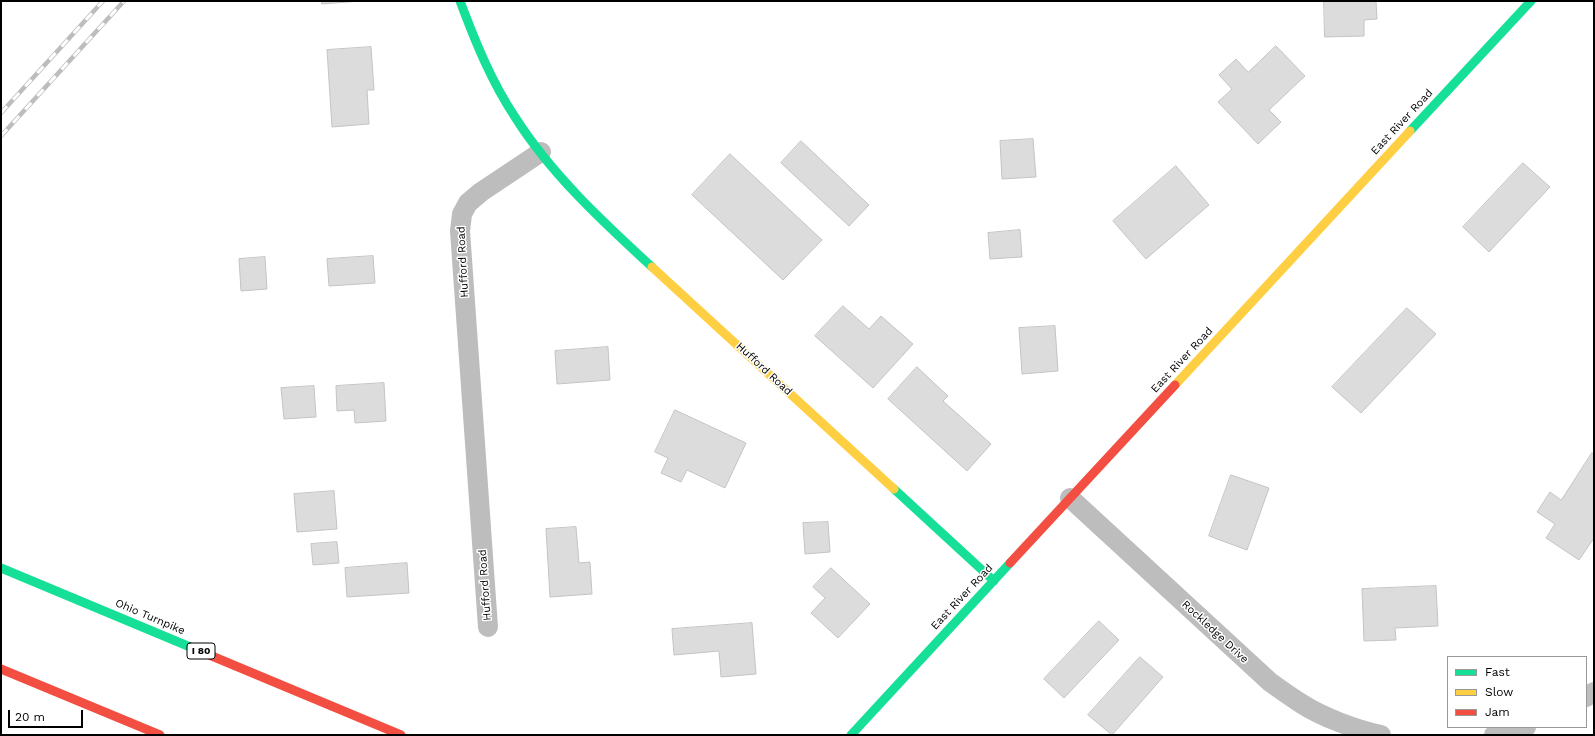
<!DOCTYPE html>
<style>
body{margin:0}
#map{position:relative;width:1595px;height:736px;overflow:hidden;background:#fff;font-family:"Work Sans",sans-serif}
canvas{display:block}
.frame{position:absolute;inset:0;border:2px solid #000;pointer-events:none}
.legend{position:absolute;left:1447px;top:656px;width:140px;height:72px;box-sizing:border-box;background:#fff;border:1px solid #999;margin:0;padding:5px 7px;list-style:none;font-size:12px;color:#000}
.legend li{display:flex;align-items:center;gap:8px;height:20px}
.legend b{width:20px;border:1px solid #999}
.scale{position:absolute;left:8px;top:710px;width:75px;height:18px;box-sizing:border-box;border:2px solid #000;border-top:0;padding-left:5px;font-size:12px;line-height:14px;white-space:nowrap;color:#000;-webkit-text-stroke:3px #fff;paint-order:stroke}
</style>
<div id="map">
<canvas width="1595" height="736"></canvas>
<div class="frame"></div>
<ul class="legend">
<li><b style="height:5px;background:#16e098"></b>Fast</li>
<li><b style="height:5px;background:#ffcf43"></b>Slow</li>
<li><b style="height:5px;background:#f24e42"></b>Jam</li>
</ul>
<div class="scale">20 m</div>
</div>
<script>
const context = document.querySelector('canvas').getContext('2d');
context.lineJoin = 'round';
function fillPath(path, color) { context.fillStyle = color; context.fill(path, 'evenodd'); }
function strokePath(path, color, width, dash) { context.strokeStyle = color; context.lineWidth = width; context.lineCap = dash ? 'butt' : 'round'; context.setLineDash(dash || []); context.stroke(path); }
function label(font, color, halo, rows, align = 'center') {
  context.font = font + ' "Work Sans",sans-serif'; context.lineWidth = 3; context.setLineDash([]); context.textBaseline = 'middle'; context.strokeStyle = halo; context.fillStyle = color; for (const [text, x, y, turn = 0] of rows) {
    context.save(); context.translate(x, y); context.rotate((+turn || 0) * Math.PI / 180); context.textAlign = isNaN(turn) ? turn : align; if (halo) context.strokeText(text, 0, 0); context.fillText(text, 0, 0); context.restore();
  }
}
const building = new Path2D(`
 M322 1H361L322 4Z
 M1324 1H1376L1377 19 1364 20V36L1325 37Z
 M1276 46 1305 76 1269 110 1281 122 1258 144 1218 102 1232 89 1219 75 1236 59 1248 72Z
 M371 47 374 90H367L369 124 332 127 327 50Z
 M1033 139 1036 177 1002 179 1000 141Z
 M801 141 869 205 849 226 781 163Z
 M730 154 822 240 783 280 692 195Z
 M1523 163 1550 187 1489 252 1463 227Z
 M1176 166 1209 205 1146 259 1113 221Z
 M1020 230 1022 257 990 259 988 233Z
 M373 256 375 283 329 286 327 259Z
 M265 257 267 289 241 291 239 259Z
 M843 306 869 329 881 316 913 344 873 388 815 336Z
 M1407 308 1436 334 1361 413 1332 387Z
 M1055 326 1058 371 1022 374 1019 328Z
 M608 347 610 380 557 384 555 351Z
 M917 367 948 396 943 401 991 444 967 471 888 399Z
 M384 383 386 421 355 423 354 410 337 411 336 386Z
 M314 386 316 417 284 419 281 388Z
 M675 410 746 443 725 488 687 470 681 482 661 473 668 458 655 452Z
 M1592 453 1594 455V538L1579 560 1546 538 1555 524 1537 512 1550 492 1561 500Z
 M1231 475 1269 488 1247 550 1209 536Z
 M334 491 337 529 297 532 294 494Z
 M828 522 830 552 805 554 803 523Z
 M576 527 579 563 590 562 592 594 550 597 546 529Z
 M337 542 339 563 313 565 311 544Z
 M407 563 409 593 347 597 345 568Z
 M831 568 870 604 838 638 811 613 825 598 813 587Z
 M1436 586 1438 626 1395 628 1396 640 1364 641 1362 589Z
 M1099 621 1119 640 1064 698 1044 679Z
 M752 623 756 674 721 677 719 651 674 655 672 629Z
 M1140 657 1163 677 1112 735 1088 715Z`);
fillPath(building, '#dcdcdc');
strokePath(building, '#c4c4c4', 1);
strokePath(new Path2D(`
 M1070 498 1270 682C1281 690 1291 697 1302 704 1322 717 1357 730 1381 735
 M488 627 460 231 462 214 468 203 481 192 541 152
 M1586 697 1594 692
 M1494 735 1526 727`), '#bdbdbd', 20);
strokePath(new Path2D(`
 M460 1C475 41 491 81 515 117 551 174 603 222 652 267
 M1410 131 1531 1
 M894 489 994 581
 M1 568 195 649
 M851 735 1010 563`), '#16e098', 9);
strokePath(new Path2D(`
 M652 267 894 489
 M1175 385 1410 131`), '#ffcf43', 9);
strokePath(new Path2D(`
 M1010 563 1175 385
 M195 649 401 735
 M1 669 160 735`), '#f24e42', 9);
const rail = new Path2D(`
 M1 113 103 1
 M1 136 124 1`);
strokePath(rail, '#bdbdbd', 4.5);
strokePath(rail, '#fff', 3, [9]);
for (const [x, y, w] of [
 [201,651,28]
]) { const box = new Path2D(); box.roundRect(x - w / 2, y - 8, w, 16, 3); context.fillStyle = '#fff'; context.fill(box); strokePath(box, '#000', 1); }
label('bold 10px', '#000', null, [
 ["I 80",201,651]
]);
label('11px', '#000', '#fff', [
 ["East River Road",1402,122,-47],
 ["Hufford Road",463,262,-93],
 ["East River Road",1182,360,-47],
 ["Hufford Road",764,369,43],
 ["Hufford Road",485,585,-94],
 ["East River Road",962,597,-47],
 ["Ohio Turnpike",150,617,23],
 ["Rockledge Drive",1215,632,43]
]);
</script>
